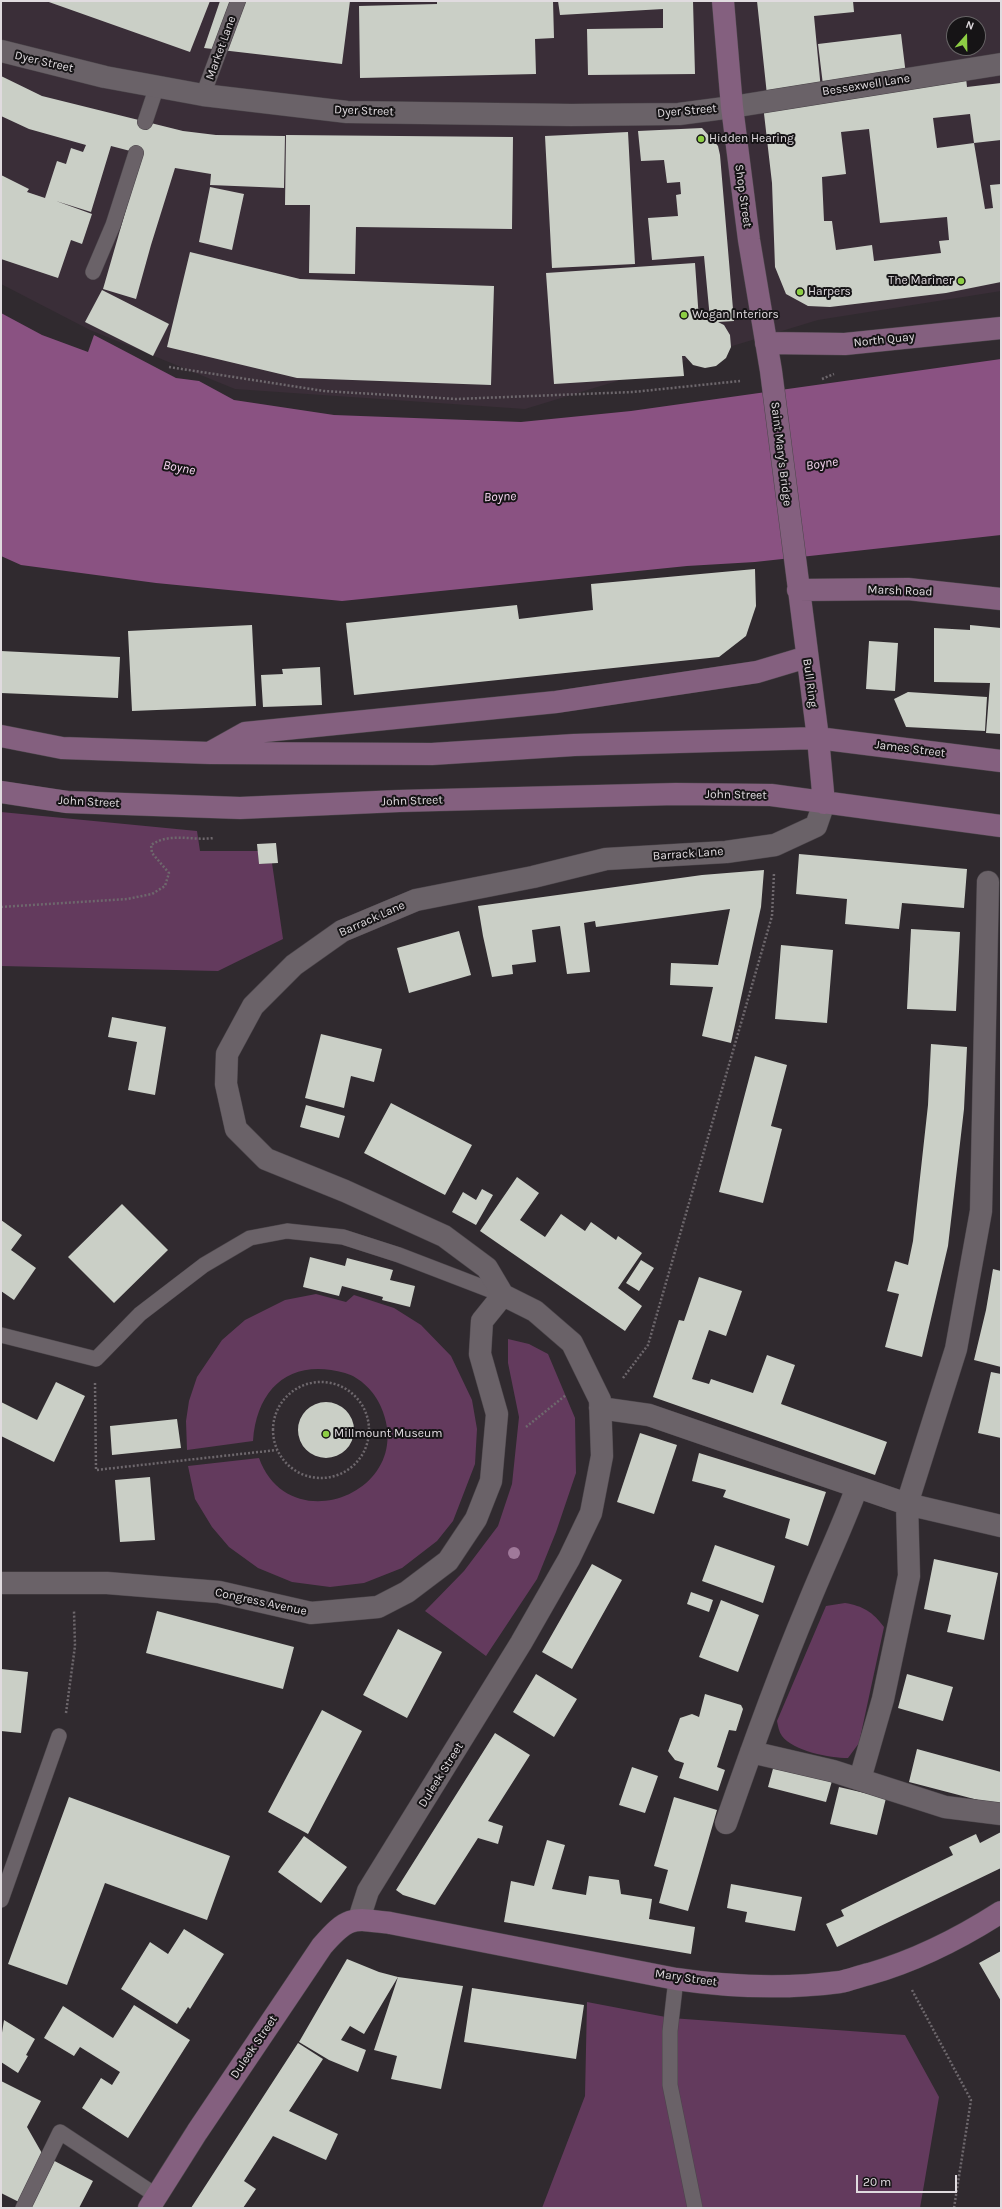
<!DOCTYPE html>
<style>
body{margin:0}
#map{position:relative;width:1002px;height:2209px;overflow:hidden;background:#302a2f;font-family:Karla,sans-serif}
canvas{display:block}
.frame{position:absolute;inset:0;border:2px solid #e0dbdf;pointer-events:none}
.north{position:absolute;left:946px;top:16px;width:40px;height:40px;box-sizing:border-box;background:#161416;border:1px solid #676466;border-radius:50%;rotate:20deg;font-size:11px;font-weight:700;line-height:16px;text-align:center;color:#e0dbdf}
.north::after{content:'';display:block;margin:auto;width:14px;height:18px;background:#8dce44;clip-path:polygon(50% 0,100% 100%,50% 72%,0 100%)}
.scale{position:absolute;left:856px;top:2175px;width:101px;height:18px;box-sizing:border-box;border:2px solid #e0dbdf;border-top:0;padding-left:5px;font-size:12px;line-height:14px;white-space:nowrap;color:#e0dbdf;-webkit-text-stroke:3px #161416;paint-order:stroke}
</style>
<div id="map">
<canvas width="1002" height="2209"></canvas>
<div class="frame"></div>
<div class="north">N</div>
<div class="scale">20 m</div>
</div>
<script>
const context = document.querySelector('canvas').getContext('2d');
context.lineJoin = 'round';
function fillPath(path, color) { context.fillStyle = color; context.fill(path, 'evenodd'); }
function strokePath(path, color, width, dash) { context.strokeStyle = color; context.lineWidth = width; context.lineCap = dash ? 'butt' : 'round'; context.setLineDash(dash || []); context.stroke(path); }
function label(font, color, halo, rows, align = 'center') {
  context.font = font + ' Karla,sans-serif'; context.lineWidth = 4; context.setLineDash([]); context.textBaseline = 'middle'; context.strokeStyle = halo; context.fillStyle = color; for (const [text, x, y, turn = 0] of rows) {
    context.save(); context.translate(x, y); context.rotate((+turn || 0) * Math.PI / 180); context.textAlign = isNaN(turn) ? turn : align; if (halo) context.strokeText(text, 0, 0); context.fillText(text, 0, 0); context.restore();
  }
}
fillPath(new Path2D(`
 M1 1H1001V291L818 320 525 409 235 389 90 330 1 284ZM954 24H978V48H954Z`), '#3a2e38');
fillPath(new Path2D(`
 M1 812 197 831 200 851H258L259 864 272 863 283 939 218 971 1 966Z
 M316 1294 346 1302 354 1295 394 1308 421 1325 451 1356 472 1400 477 1429 475 1464 453 1521 437 1541 402 1568 364 1583 330 1587 292 1582 258 1568 229 1547 212 1527 195 1499 188 1466 259 1458C289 1542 418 1492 381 1407 375 1392 360 1377 345 1373 291 1358 257 1387 253 1441L187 1450 186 1421 189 1401 197 1377 222 1340 245 1320 285 1300Z
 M508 1339 529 1344 548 1354 575 1418 576 1473 556 1532 537 1579 486 1656 425 1611 464 1571 498 1526 512 1484 519 1417 508 1363Z
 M845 1603C863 1606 873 1612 884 1627L859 1743 848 1758C830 1758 793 1751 782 1736 779 1732 778 1726 777 1721L826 1606Z
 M587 2002 671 2018 905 2035 939 2097 920 2208H542L585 2096Z`), '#633a5d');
fillPath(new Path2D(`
 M1 313 42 335 88 352 94 335 176 378 199 381 234 400 334 415 521 422 631 411 1001 359V535L755 562 687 566 342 601 156 583 21 565 1 556Z`), '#8a5282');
fillPath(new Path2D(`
 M46 1H210L190 52Z
 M220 1H350L342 64 204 48Z
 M437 1H553L554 38 535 39 536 74 360 78 359 6 437 4Z
 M558 1H693L695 74 588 75 587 29 663 28V9L560 15Z
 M757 1H853L854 12 814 16 821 90 767 95Z
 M901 34 906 75 823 85 818 44Z
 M1 76 42 96 183 131 216 135 285 136 284 188 210 185 211 174 175 168 151 245 136 299 103 289 142 154 111 146 91 212 56 201 92 214 82 244 71 240 58 278 1 259V175L29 189 27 192 45 198 57 161 66 164 71 148 83 152 86 145 29 129 1 116Z
 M966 78 967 87 1001 83V140L974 143 985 209 993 208 990 185 1001 184V282L946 293 830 307 808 306 786 294 775 267 772 183 763 105ZM970 114 974 143 937 148 933 118ZM869 129 880 223 947 217 949 240 939 241 941 253 874 261 872 245 836 250 832 221H824L822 177 846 174 841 132Z
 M702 128 718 146 720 155 734 321 718 322 724 325 730 335 731 347 726 358 716 366 705 368 693 365 685 356H682L684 376 554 384 546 273 695 263 699 320 710 319 704 256 652 260 648 218 678 216 676 195 681 194 680 182 667 183 664 160 641 161 638 131Z
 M628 132 635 264 552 268 545 136Z
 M286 135 513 137 512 229 356 227 355 274 309 273 310 205H285Z
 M210 187 244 194 232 250 199 242Z
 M190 252 300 279 494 286 491 385 297 378 167 347Z
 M102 290 169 324 153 356 85 322Z
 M755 569 756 606 746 636 719 657 354 695 346 623 517 605 519 619 593 610 591 584Z
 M252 625 256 706 132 711 128 631Z
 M970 625 1001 628V734L986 733 990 683 934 682V628L970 630Z
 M869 641 898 643 895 691 866 689Z
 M1 651 120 657 118 698 1 693Z
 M320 667 322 705 263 707 261 675 283 674 282 669Z
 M908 692 987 697 985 731 906 727 894 699Z
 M276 843 278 863 259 864 257 844Z
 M799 854 967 869 964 908 902 903 899 929 845 924 847 899 796 894Z
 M764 870 761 907 731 1043 702 1036 713 987 670 985 671 963 718 965 730 909 596 927 595 921 584 923 590 972 567 974 560 926 532 930 536 962 512 965 513 974 492 977 483 936 478 906 702 875Z
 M911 929 960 932 956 1011 907 1009Z
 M459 931 471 975 409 993 397 948Z
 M781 945 833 950 827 1023 775 1019Z
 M112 1017 166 1027 155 1095 128 1090 137 1042 108 1037Z
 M321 1034 382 1049 374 1082 351 1076 344 1108 305 1098Z
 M931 1044 967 1047 964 1109 948 1246 922 1357 885 1347 899 1294 887 1291 895 1261 908 1265 913 1241 928 1105Z
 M755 1056 787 1065 771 1126 782 1129 763 1203 719 1192Z
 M391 1103 472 1145 445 1195 364 1153Z
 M306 1105 345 1116 339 1138 300 1127Z
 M517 1177 539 1193 520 1220 545 1237 561 1214 585 1231 591 1222 616 1240 618 1236 642 1253 618 1288 642 1306 625 1331 480 1231Z
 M482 1189 493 1195 476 1225 452 1212 463 1192 476 1200Z
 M122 1204 168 1250 114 1303 68 1257Z
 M1 1220 22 1235 11 1250 36 1268 14 1300 1 1291Z
 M310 1257 345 1266 347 1258 393 1270 390 1280 415 1286 410 1307 382 1300 383 1297 342 1286 339 1296 303 1287Z
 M641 1260 654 1268 639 1291 626 1283Z
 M993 1269 1001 1271V1367L974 1360 986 1310Z
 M699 1277 742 1291 726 1336 709 1330 692 1379 709 1384 711 1379 753 1393 767 1355 795 1365 781 1404 887 1442 875 1475 653 1397 679 1320 684 1321Z
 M991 1372 1001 1374V1438L978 1433Z
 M56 1382 85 1396 54 1462 1 1436V1402L37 1420Z
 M298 1430a28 28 0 1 1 56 0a28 28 0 1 1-56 0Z
 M177 1419 181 1448 112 1455 110 1426Z
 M640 1433 677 1445 654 1514 617 1502Z
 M699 1453 826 1492 808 1546 785 1538 790 1519 723 1497 726 1490 692 1481Z
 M150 1477 155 1540 120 1542 115 1480Z
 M715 1545 775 1566 763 1603 702 1581Z
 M934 1559 998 1573 984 1640 947 1632 951 1615 924 1609Z
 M592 1564 622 1580 572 1669 542 1652Z
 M691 1592 713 1600 709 1612 687 1604Z
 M721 1600 759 1615 738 1672 699 1657Z
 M157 1611 294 1647 283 1689 146 1653Z
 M398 1629 442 1652 407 1718 363 1695Z
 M1 1669 28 1672 21 1733 1 1731Z
 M536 1674 577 1699 554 1737 513 1712Z
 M907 1674 953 1687 943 1721 898 1708Z
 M705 1694 741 1705 743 1709 736 1731 729 1730 717 1767 725 1770 718 1791 679 1778 684 1763 675 1760 668 1751 680 1718 692 1714 699 1717Z
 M322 1710 362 1731 308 1834 268 1812Z
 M495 1733 530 1755 488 1821 503 1826 498 1844 478 1838 435 1905 403 1895 396 1890Z
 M917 1749 1001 1772V1806L909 1782Z
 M774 1765 832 1781 826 1802 768 1787Z
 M632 1767 658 1776 645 1813 619 1805Z
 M839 1787 886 1798 877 1835 830 1824Z
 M69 1797 230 1856 207 1920 105 1883 67 1985 8 1964Z
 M674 1797 717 1810 688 1911 659 1903 668 1870 654 1866Z
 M1001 1832V1868L837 1947 826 1924 844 1916 841 1910 953 1855 949 1847 976 1834 980 1843Z
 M304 1836 347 1867 321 1903 278 1872Z
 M547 1840 565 1845 552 1889 586 1895 589 1876 619 1880 621 1894 652 1899 649 1919 695 1927 691 1954 504 1922 511 1881 534 1886Z
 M731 1884 802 1897 795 1931 745 1922 747 1912 727 1908Z
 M184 1929 224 1954 190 2009 188 2007 177 2024 121 1989 150 1942 168 1954Z
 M1001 1951V2001L979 1963Z
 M347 1959 379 1972 398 1977 364 2034 350 2026 341 2040 366 2050 358 2072 329 2060 299 2042Z
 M398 1977 463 1986 441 2089 391 2079 397 2056 374 2050Z
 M472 1988 584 2005 576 2059 464 2042Z
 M134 2005 190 2040 128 2138 82 2108 101 2078 112 2085 120 2072 80 2047 74 2056 44 2038 63 2006 113 2038Z
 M4 2020 35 2039 26 2055 28 2056 18 2073 1 2062V2039Z
 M298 2043 323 2059 289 2111 338 2134 326 2160 273 2136 244 2181 256 2189 243 2208H191Z
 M1 2081 41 2101 27 2127 43 2155 93 2181 79 2208H31L1 2193Z`), '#cacfc6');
const service = new Path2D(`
 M203 95 238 1
 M145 122 157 86
 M93 272 113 225 136 153
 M1 1335 96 1359 140 1314 204 1265 250 1238 287 1231 343 1237 399 1255 503 1295
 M1 1900 59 1736
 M676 1979 670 2031V2085L695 2208
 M23 2208 60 2132 157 2196`);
const minor = new Path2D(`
 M732 107 1001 64
 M503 1295 487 1268 444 1236 345 1191 266 1159 236 1129 226 1084 227 1054 253 1006 294 965 342 931 416 900 533 877 606 859 726 852 775 845 816 826 824 803
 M600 1408 649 1415 907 1504 1001 1526
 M1 1583H107L219 1592 311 1613 378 1607 407 1592 448 1561 476 1519 491 1481 497 1414 480 1354 482 1321 503 1295 535 1311 572 1343 600 1400 602 1456 591 1513 569 1559 521 1643 368 1891 359 1919
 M751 1752 833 1771 945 1807 1001 1814
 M860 1779 883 1699 909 1576 907 1504 956 1349 981 1211 988 882
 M726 1823C751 1751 777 1678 807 1607 823 1567 842 1528 857 1487`);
const tertiary = new Path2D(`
 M1 51 105 77 203 95 347 112 571 115 679 114 732 107`);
const secondary = new Path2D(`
 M723 1 732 107 749 240 771 371 818 738 824 803
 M766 343 845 344 1001 328
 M798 590 908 589 1001 599
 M1 736 62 748 210 753 432 754 574 745 818 738 1001 761
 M211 752 245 733 556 702 757 672 807 657
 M1 792 67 802 240 808 399 801 676 794 771 795 1001 826
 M149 2208 197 2132 322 1946C348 1916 352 1918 390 1923L676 1979C730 1987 787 1989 840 1982 850 1980 860 1976 869 1974 918 1960 959 1939 1001 1912`);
strokePath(service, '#4c464b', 16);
strokePath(minor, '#4c464b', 23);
strokePath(tertiary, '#4c464b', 23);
strokePath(secondary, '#4c464b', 23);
strokePath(new Path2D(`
 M169 367 324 391 456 399 633 392 740 381
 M822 379 834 374
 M1 907 127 899 152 894 165 886 169 873 152 853 151 845C170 832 192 841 214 838
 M623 1378 648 1345 772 916 774 873
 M273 1430a48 48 0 1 1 96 0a48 48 0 1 1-96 0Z
 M95 1383 96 1470 277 1450
 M526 1427 566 1395
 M66 1713 75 1646 74 1611
 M912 1990 971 2100 954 2208`), '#6e686d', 2.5, [2, 2]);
strokePath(service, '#6a6268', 15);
strokePath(minor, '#6a6268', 22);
strokePath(tertiary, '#6a6268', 22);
strokePath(secondary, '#84607f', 22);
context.fillStyle = '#a0799a';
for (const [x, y] of [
 [514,1553]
]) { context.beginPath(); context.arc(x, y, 6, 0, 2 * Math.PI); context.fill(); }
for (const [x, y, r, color] of [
 [701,139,4,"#8dce44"],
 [961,281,4,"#8dce44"],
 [800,292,4,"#8dce44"],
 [684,315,4,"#8dce44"],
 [326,1434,4,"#8dce44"]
]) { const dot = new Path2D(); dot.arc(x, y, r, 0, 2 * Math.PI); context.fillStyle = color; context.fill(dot); strokePath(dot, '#161416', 1.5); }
label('12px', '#e0dbdf', '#161416', [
 ["Market Lane",221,48,-70],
 ["Dyer Street",44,62,13],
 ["Bessexwell Lane",866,85,-9],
 ["Dyer Street",364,111,2],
 ["Dyer Street",687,111,-5],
 ["Shop Street",743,196,82],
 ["North Quay",884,340,-6],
 ["Saint Mary's Bridge",781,454,83],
 ["Marsh Road",900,591,2],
 ["Bull Ring",810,683,82],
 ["James Street",910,749,7],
 ["John Street",736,795,1],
 ["John Street",412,801,-2],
 ["John Street",89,802,3],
 ["Barrack Lane",688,854,-4],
 ["Barrack Lane",372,919,-24],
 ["Congress Avenue",261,1602,12],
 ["Duleek Street",441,1775,-58],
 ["Mary Street",686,1978,8],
 ["Duleek Street",254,2047,-56]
]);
label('12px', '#e0dbdf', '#161416', [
 ["Hidden Hearing",709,139],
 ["The Mariner",953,281,"right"],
 ["Harpers",808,292],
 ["Wogan Interiors",692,315],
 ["Millmount Museum",334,1434]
], 'left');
label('italic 13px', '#fad8f4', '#161416', [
 ["Boyne",822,464,-8],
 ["Boyne",179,468,10],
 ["Boyne",500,497,-2]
]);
</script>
